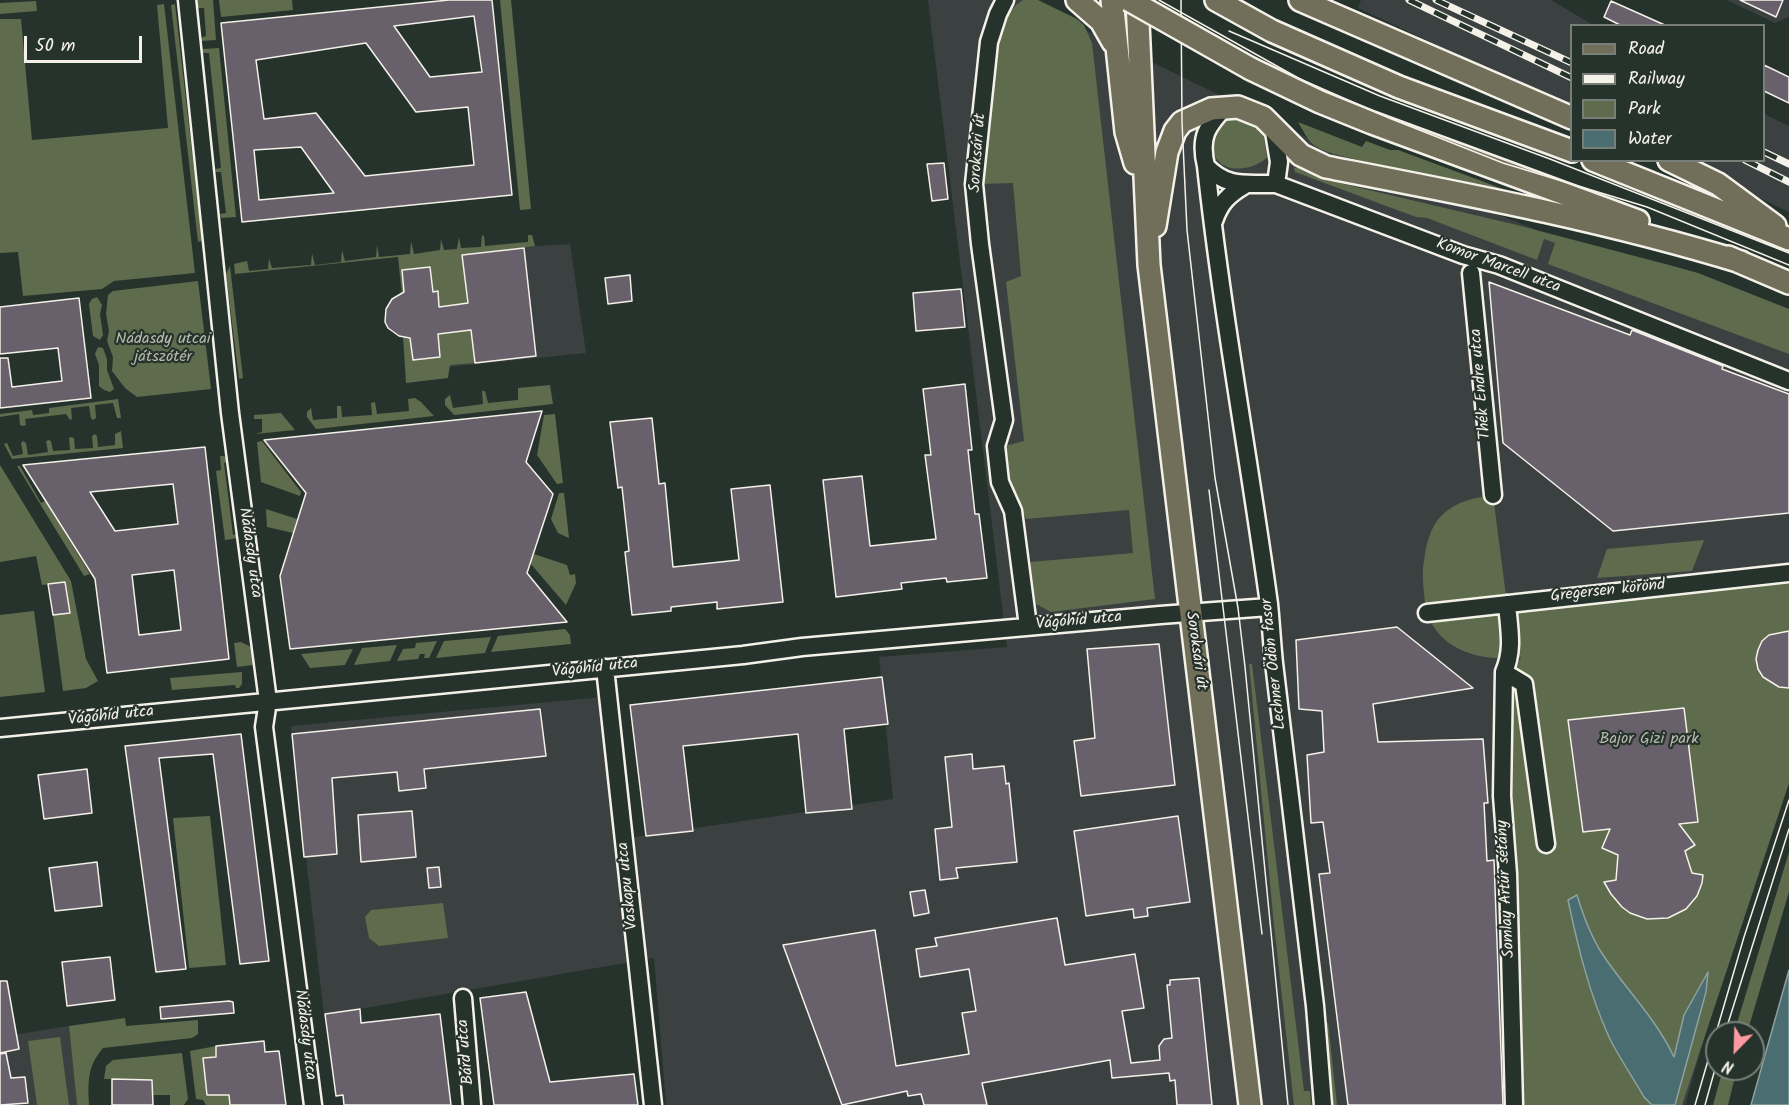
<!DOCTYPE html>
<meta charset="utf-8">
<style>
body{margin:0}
#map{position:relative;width:1789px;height:1105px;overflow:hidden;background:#26332d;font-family:Kalam,sans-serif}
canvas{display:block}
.legend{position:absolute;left:1570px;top:24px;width:195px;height:138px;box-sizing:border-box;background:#26332d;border:2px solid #787f78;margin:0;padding:8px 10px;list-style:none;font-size:18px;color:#f4f1e8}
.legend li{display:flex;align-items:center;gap:12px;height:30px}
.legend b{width:30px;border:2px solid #787f78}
.north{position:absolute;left:1705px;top:1021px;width:60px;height:60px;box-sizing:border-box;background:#26332d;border:2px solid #787f78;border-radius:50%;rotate:203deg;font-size:16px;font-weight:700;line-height:24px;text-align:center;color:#f4f1e8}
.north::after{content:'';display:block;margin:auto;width:21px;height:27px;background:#ff9aa2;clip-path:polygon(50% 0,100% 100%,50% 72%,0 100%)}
.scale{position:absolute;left:24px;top:36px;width:118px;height:27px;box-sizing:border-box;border:3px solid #f4f1e8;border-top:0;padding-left:8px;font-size:18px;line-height:21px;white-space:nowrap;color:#f4f1e8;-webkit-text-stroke:4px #26332d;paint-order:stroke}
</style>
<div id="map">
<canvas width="1789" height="1105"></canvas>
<ul class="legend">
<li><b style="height:8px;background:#716e59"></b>Road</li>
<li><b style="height:8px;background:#f4f1e8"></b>Railway</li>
<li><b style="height:16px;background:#5e6b4c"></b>Park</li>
<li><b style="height:16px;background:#496d70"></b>Water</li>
</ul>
<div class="north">N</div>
<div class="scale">50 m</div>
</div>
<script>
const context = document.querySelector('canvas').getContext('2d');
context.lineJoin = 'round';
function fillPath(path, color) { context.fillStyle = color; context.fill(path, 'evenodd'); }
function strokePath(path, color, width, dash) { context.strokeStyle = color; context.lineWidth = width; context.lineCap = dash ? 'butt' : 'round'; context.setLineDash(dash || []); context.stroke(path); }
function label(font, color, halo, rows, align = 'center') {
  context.font = font + ' Kalam,sans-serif'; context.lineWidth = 4.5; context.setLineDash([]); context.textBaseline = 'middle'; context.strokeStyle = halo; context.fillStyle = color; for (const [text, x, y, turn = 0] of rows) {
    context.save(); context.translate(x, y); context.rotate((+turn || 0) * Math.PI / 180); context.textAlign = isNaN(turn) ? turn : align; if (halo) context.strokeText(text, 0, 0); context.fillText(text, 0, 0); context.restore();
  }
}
fillPath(new Path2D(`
 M928 0H1024L1312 140 1789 331V772L1734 935 1685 1105H666L654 958 324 1015 291 726 603 697 621 839 893 799 879 657 1007 647Z
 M1361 0H1551L1593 25 1572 26 1571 108 1358 8Z
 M1727 0H1789V17L1775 23Z
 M1764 114 1789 126V212L1681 161 1764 160Z
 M570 244 586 353 410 371 402 255Z
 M69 1026 77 1105H0V1037Z`), '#3a4140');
fillPath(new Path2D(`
 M197 0H213L216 40 201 41 200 38 206 36 204 8H196Z
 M219 0H292L293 10 221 17Z
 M500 0H511L531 209 520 210Z
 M1023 0H1038L1077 19 1084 25 1092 43 1155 599 1051 612 1036 604 1030 562 1133 553 1129 510 1026 519 1010 483 1005 446 1024 441 1006 282 1021 276 1013 183 980 184 996 43 1006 17 1016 5Z
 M36 1 37 11 0 14V3Z
 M164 4 195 273 114 281 102 289 23 296 18 252 0 253V19H21L32 140 168 128 157 5Z
 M175 4 202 239 201 241 198 242 171 5Z
 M219 48 236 217 221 218 220 214 226 213 221 172H216L215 169 221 168 209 53H202V49Z
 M1237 116 1248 118 1263 130 1267 157C1257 169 1226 175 1216 158 1213 153 1212 145 1211 139L1222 120Z
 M1298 122 1362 147 1366 141 1390 150H1398L1541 203 1542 206 1334 154C1310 146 1310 143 1298 122Z
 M1299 167 1322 179 1517 225 1669 265 1698 273 1789 309V354L1548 264 1555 243 1544 239 1537 260 1427 218 1416 217 1295 172 1294 168Z
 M482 235 484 236 485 246 528 242V235H532L535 246 462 255 469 303 439 307 438 292H433L430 267 402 270 405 295H402L398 257 235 274 234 264 247 261 249 271 268 269 269 258 272 268 311 265 312 253 315 265 341 262 342 250 345 261 376 257 377 245 379 257 410 254 411 241 414 254 440 250 441 239 444 250 457 249 459 237 461 248 481 247Z
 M230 266 243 378 239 379 226 274Z
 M198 281 211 389 137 397 125 388 112 371 113 357 107 341 109 331 106 314 108 295 113 291Z
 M97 297 102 305 100 314 103 335 100 340 93 336 89 304 92 299Z
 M471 323 475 363 450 365 448 378 406 383 403 336H410L413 360 440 357 438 333 466 331 465 324Z
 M98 347 103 348 107 359V370L114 389 110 392 104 390 99 386V365L95 354Z
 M550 385 553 404 454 415 445 405V399L450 395 453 408 483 404 482 391H485L488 403 518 400V388Z
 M415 398 421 402 434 416 316 429 307 417V412L311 408 313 420 337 418V406H341L342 417 372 415 371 403 375 402 377 414 409 411 408 399Z
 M118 399 121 418H117L113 403 95 405 96 418 93 420 91 418 89 406 71 408 72 419 70 420 66 414 25 419 26 425 23 426 20 425 19 414 0 417V414L32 410 33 415 49 413V408Z
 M281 413 295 430 255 434 262 432V419H254V415Z
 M555 414 563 483 557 484 537 455 544 415Z
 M121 431 123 448 12 459 4 444 7 443 13 456 23 454 21 443 23 441 26 443 28 455 48 452 46 441 49 440 51 441 53 451 70 450 69 438 71 437 74 438 75 449 93 448 92 436 95 434 97 436 98 447 115 445V434Z
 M262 441 301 492 300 496 261 482 257 442Z
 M220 456H224L228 459 229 462 224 463 233 535 237 534 238 538 225 540 216 471 221 470Z
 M0 465 71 581 86 659 98 681 86 688 63 691 53 615 70 613 65 582 42 585 36 556 0 562Z
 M17 466H20L41 503 45 501 90 574 84 576Z
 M559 493H564L569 538 558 533 551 519Z
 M1493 495 1507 604 1789 579V783L1682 1105H1521L1507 688 1521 657C1485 662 1443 653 1428 616 1425 609 1425 600 1424 593 1423 582 1422 572 1424 561 1426 545 1430 527 1442 515 1457 501 1473 498 1493 495Z
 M266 509 297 519 293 533 267 527Z
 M1704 540 1692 571 1597 578 1607 549Z
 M534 554 567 565 570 575 575 574 576 583 566 605 530 563Z
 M34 611 45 692 0 697V615Z
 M565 629 570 635 571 644 491 652 498 636Z
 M491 637 485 653 436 658 444 641Z
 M437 641 429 658H424L425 654H420L418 659 397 661 403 649 415 648 416 643Z
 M241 642 251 647 253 665 237 667 234 643Z
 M397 645 390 661 354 665 362 648Z
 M353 649 345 665 310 668 301 654Z
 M1249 664H1252L1304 1091H1310L1311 1105H1294L1274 925Z
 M242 672V684L239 688H236L235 685 172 690 170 678Z
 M210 816 226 965 189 968 173 818Z
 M1789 852V892L1747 1033H1734Z
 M443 903 448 938 379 946 369 938 365 917 371 910Z
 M125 1018 126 1026 198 1020V1034L192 1038 103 1048C87 1067 88 1081 89 1105H77L69 1026Z
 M1328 1022 1337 1105H1331L1322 1032Z
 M60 1037 69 1105H37L28 1041Z
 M216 1046V1057L203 1059 207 1095H220L229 1089 230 1105H206L203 1100 196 1099 190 1051Z
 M182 1053 188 1099 184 1105H170V1095H153L152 1080 104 1079 106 1066 113 1060Z
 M1723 1069H1737L1728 1105H1713Z`), '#5e6b4c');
const water = new Path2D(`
 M1577 895C1583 915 1591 937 1603 955 1627 991 1655 1017 1674 1057L1684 1015 1708 972 1706 992 1675 1105H1652L1644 1097C1633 1077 1619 1058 1609 1037 1589 993 1578 947 1568 900Z
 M1789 970V1105H1751Z`);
fillPath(water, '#496d70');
strokePath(water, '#8da2a0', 1.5);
const building = new Path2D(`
 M449 0H492L512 195 242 222 221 23ZM474 16 482 72 430 77 394 26ZM366 43 416 112 468 107 474 165 365 176 316 113 264 119 256 60ZM301 147 334 193 259 200 254 150Z
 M1740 0H1783L1776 17Z
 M1611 1 1667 26H1622L1604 17Z
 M1764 65 1789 77V103L1764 91Z
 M944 163 948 199 932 201 927 164Z
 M524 248 536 356 475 363 471 330 438 334 440 357 413 360 410 338 399 336 388 328 385 322 386 309 392 299 404 292 402 270 430 267 433 292 438 291 439 307 468 303 462 255Z
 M630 275 632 301 608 304 605 278Z
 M1489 282 1630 335 1632 330 1723 366 1722 369 1789 394V513L1613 531 1503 443Z
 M961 289 965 327 916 331 913 293Z
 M79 298 91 398 0 408V358H8L12 387 62 381 58 348 0 354V307Z
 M965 384 972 450H968L975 514H979L987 578 947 582 946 578 901 583 902 589 836 597 823 480 862 476 870 546 936 539 925 455H931L923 389Z
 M542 411 526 462 553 494 527 573 567 622 290 649 280 576 306 493 264 440Z
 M652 418 659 484 665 483 673 567 739 560 731 489 770 485 783 602 717 609V602L671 607V611L632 615 625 552 629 551 622 487 618 488 610 422Z
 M205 447 229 659 107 673 95 579 23 465ZM173 484 178 524 115 531 90 492ZM174 570 181 630 139 635 132 575Z
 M65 582 70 613 53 615 48 584Z
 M1397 627 1473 688 1373 704 1378 742 1483 739 1488 803H1484L1487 861 1494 860 1503 1105H1348L1319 874 1330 873 1323 822 1311 823 1307 755 1324 752 1322 711 1299 709 1296 640Z
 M1789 631V688L1779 687 1763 677 1758 669 1756 659 1758 650 1762 641 1769 635Z
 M1159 644 1175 785 1081 796 1074 741 1095 738 1087 649Z
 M882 677 888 724 844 729 852 809 806 813 798 734 683 746 693 831 646 836 630 705Z
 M1684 708 1698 822 1679 824 1695 845 1685 851 1692 873 1703 875 1702 883 1697 896 1686 909 1668 918 1647 919 1630 913 1622 907 1611 894 1604 882 1616 880 1618 855 1602 848 1610 829 1583 832 1568 720Z
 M540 709 546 756 424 769 426 788 399 791 397 772 332 778 337 854 304 857 292 734Z
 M241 734 269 961 240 964 213 754 159 758 186 969 156 972 125 746Z
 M972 754 973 769 1004 766 1006 784 1009 783 1017 862 956 868 958 878 940 880 935 829 952 827 945 757Z
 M87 769 92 813 44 819 38 775Z
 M412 811 416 857 361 862 358 815Z
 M1178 816 1190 902 1147 908 1148 916 1134 918 1133 909 1086 916 1074 831Z
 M97 862 102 906 55 911 49 868Z
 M439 867 441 887 429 888 427 868Z
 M925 890 929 913 914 916 910 892Z
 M1057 918 1065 965 1135 954 1144 1008 1122 1011 1131 1063 1160 1060 1159 1046 1164 1039 1172 1038 1167 985H1170V980L1199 978 1212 1105H1177L1175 1080 1170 1081 1169 1073 1112 1078 1110 1060 982 1083 987 1105H924L921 1094 908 1096 907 1091 842 1105 783 945 875 930 896 1066 969 1054 962 1013 976 1011 969 969 920 977 916 949 937 946 935 938Z
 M110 957 115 1000 67 1006 62 962Z
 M0 981H7L19 1049 0 1053Z
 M526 992 550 1082 634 1074 638 1105H494L480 998Z
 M229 1001 233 1002 234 1013 161 1019 160 1007Z
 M360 1009 361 1023 440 1014 451 1105H344L343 1095 336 1096 325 1014Z
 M264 1041 265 1052 279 1051 286 1105H230L229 1095H207L203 1058 216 1057V1046Z
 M6 1053 11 1078 25 1077 28 1103 0 1105V1054Z
 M112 1079 152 1080 153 1105H112Z`);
fillPath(building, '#68616b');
strokePath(building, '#f4f1e8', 1.5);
const minor = new Path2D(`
 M187 0 230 413 268 701 264 727 313 1105
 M1005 0 998 14 989 42 974 184 980 244 1004 420 996 446 1000 482 1013 511 1028 626
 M1226 106C1207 126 1199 137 1206 166 1222 313 1249 458 1269 604 1271 624 1272 644 1274 663L1315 1006 1323 1105
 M1273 126 1279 162 1276 184
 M1206 166C1228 189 1247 183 1276 184L1463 255 1499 265 1789 381
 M1214 221C1220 203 1228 195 1245 185
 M1471 273 1493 495
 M1507 604C1509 629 1514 649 1504 672L1502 796 1508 874 1514 1105
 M1427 613 1789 573
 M605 668 653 1105
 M1504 672 1524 684 1546 844
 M0 728 743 655 802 647 1160 615 1269 607
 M463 998 472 1105`);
const major = new Path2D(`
 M1077 0 1101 21 1113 42
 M1112 0 1126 132 1135 163
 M1137 0 1149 265 1250 1105
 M1216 0 1272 31 1399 87 1572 151
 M1300 0 1572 118
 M1251 69 1320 102 1372 123 1638 221
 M1593 160 1789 239
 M1669 160 1718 184 1775 226
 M1155 226 1167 152 1175 131 1182 122 1211 109 1238 107 1263 117 1301 155 1326 167C1465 194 1604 220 1741 262
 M1728 257 1789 283`);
strokePath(minor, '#f4f1e8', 21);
strokePath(major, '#f4f1e8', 26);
strokePath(minor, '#26332d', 16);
strokePath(major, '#716e59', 21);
strokePath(new Path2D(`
 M1159 0 1300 79 1389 118 1503 163 1647 207 1789 265
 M1181 0 1182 122 1187 230 1215 478 1238 608 1245 667 1288 1105
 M1229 31 1380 96 1550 159 1789 253
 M1209 490 1262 934
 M1725 1033 1789 829
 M1695 1105 1744 937 1789 800
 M1705 1105 1717 1062`), '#f4f1e8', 1.5);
const rail = new Path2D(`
 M1409 0 1572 78
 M1436 0 1572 63
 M1764 152 1789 164
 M1745 160 1789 182`);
strokePath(rail, '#f4f1e8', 7);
strokePath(rail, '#26332d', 4.5, [14]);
const majorBridge = new Path2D(`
 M1129 0 1251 69`);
strokePath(majorBridge, '#f4f1e8', 26, []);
strokePath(majorBridge, '#716e59', 21);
label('16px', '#f4f1e8', '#26332d', [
 ["Soroksári út",979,153,-86],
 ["Komor Marcell utca",1498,267,20],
 ["Thék Endre utca",1482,384,-95],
 ["Nádasdy utca",249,553,82],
 ["Gregersen körönd",1608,592,-6],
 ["Vágóhíd utca",1079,622,-5],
 ["Soroksári út",1195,651,82],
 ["Lechner Ödön fasor",1275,664,-96],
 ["Vágóhíd utca",595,669,-6],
 ["Vágóhíd utca",111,717,-6],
 ["Vaskapu utca",629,886,-96],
 ["Somlay Artúr sétány",1507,889,-93],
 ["Nádasdy utca",304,1035,83],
 ["Bárd utca",467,1052,-95]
]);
label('16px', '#b8bbaa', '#26332d', [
 ["Nádasdy utcai",163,340],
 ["játszótér",163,358],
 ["Bajor Gizi park",1649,740]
]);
</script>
